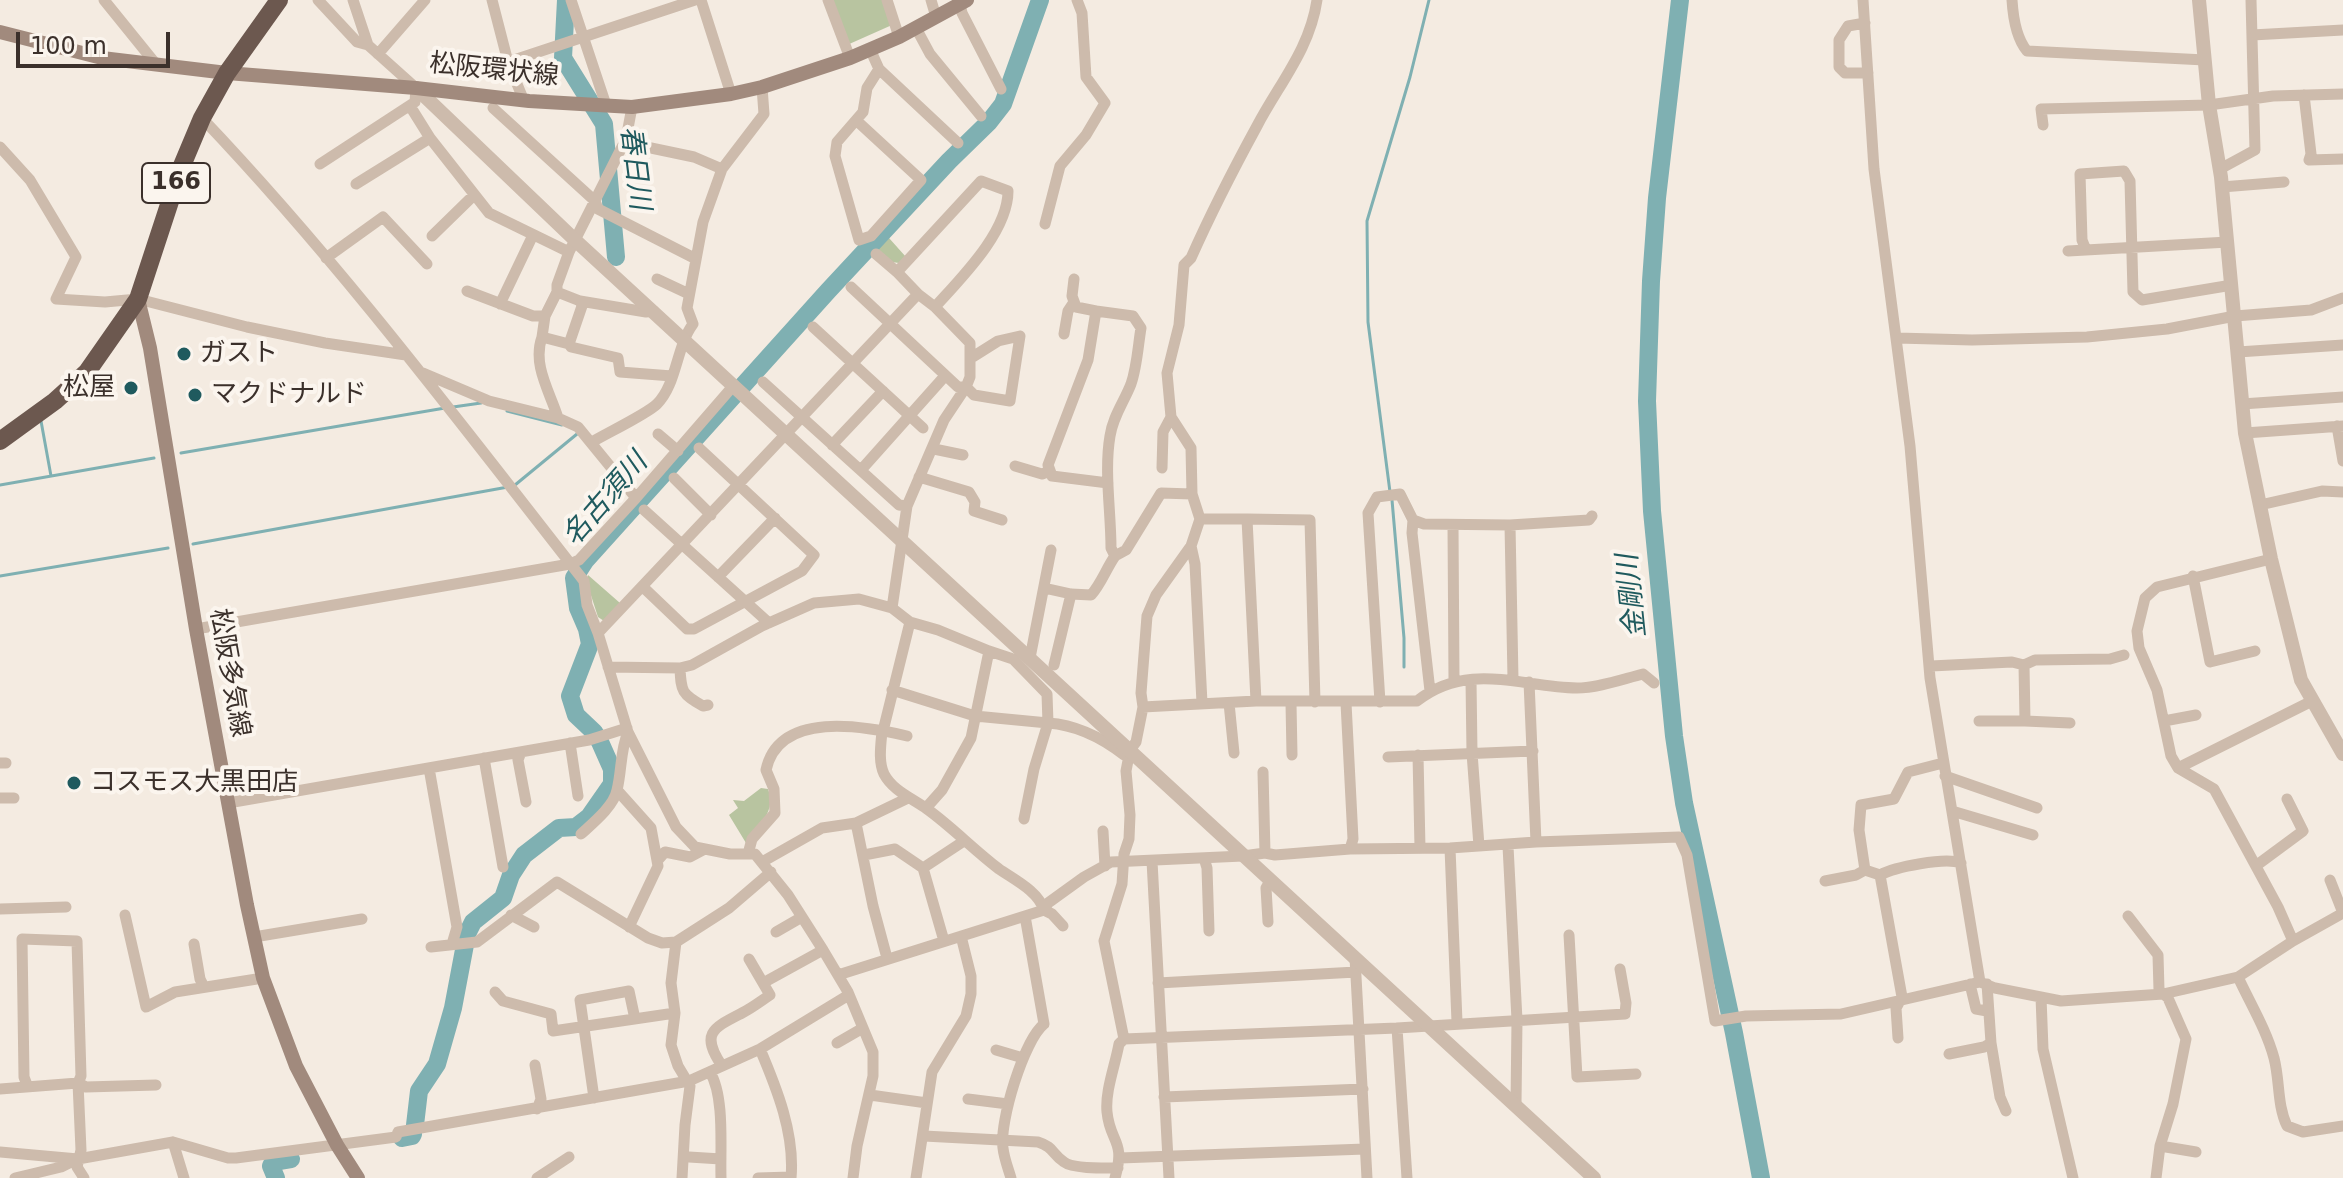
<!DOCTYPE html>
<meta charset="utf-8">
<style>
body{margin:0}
#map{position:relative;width:2343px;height:1178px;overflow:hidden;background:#f4ebe1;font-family:"DejaVu Sans",sans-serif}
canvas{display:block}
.scale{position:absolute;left:16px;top:32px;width:154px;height:36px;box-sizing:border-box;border:4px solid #3b302b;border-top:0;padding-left:10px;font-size:24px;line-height:28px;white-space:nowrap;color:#3b302b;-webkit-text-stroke:6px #fbf5ee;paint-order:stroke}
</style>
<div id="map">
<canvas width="2343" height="1178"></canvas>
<div class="scale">100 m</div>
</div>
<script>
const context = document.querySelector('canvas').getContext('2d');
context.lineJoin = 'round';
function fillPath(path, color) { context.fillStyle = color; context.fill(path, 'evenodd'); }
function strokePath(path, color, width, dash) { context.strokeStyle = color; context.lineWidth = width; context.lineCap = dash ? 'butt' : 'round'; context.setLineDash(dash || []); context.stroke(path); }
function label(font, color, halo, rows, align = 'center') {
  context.font = font + ' "DejaVu Sans","Noto Sans JP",sans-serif'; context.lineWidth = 8; context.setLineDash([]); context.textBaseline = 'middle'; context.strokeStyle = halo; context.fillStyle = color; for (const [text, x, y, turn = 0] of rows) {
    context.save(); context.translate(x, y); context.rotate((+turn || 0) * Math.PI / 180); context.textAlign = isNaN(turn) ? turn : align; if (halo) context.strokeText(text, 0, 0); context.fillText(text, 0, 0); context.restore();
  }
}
fillPath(new Path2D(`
 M832 0H883L892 25 847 45Z
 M889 238 906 257 899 263 892 262 878 249Z
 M588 575 620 603 604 621 598 617 586 580Z
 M761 788 768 789C777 810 759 826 746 843L729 815 738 808 733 800 744 801Z`), '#b8c4a0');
strokePath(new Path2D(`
 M453 407 481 403
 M507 411 562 425
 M41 421 51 476
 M181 453 445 408
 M0 485 154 458
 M515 485 577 434
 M1390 492 1368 322 1367 221 1410 77 1429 0
 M1392 500 1404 638V667
 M193 544 508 487
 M0 576 168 548`), '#7fb0b2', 3);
strokePath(new Path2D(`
 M566 0 563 58 604 124 616 257
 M1680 0 1657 198 1651 281 1647 401 1652 511 1674 736 1684 803 1734 1033 1761 1178
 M415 1125 419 1091 437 1064 453 1008 467 934 473 922 503 898 511 875 524 855 559 828 576 827 589 817 612 784V769L600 742 594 732 576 715 570 696 590 644 587 629 578 608 574 578 585 561 828 291 949 161 989 122 1003 104 1040 0
 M402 1138 412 1136 413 1134
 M276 1178 271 1166 273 1162 291 1159`), '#7fb0b2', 18);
strokePath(new Path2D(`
 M104 0 155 63
 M318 0 357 42 368 45 416 88 415 102 320 164
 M353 0 368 45
 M492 0 508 62 524 101
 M571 0 606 105
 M701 0 731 94
 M828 0 850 58
 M887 0 899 37
 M931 0 936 17
 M1863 0 1874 169 1910 446 1930 678 1980 982
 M2012 0C2013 16 2016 38 2027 51L2205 60
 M960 4 962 13 1001 89
 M1865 23 1848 26 1839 40V67L1845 73H1868
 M916 28 930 54 981 116
 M2252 35 2343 30
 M378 54 425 0
 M508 62 695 0
 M879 69 958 143
 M2304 95 2311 154 2309 160 2343 159
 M410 106 430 138 489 213 569 252 626 139 632 107
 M493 108 595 201 598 209 696 259
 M202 118C340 263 461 424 584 581L587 605 598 633 628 732 676 827 695 847 730 854H755L788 895 823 950 848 992 873 1052V1076L857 1146 853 1178
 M857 121 921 180 871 236 859 240 835 156 837 142 863 112 867 88 879 69 870 49
 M2043 125 2041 109 2209 105 2273 96 2343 94
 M626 139 632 144 694 157 722 169
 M0 147 30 180 76 257 56 299 105 302 138 299 247 327 325 343 406 355
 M2220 169 2255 150 2251 0
 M356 184 430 138
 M2222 187 2284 182
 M1045 224 1060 166 1086 135 1105 103 1086 77 1082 13 1077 0
 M432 236 474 195
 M2086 250 2082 240 2080 174 2124 171 2130 181 2133 292 2142 300 2232 285
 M2068 251 2228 242
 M569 252 557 285V292L580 301 646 312 654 311
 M876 254 897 272
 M326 258 383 217 427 264
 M657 279 689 294
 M1074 279 1072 296 1076 307 1096 311
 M851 287 958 387H966L974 395 1010 401 1020 336 998 341 971 358
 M467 291 533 316H545
 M557 292 545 316 542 337 569 344
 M918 294 897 272 981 181 1008 191C1008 232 961 278 935 307
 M580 301 582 306 569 344 571 347 618 358 620 372 672 376
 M500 304 533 235
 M813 327 923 428
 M1064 334 1068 311 1074 302
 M542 337C532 365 550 392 558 418
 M1897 338 1972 340 2087 337 2167 329 2235 316 2311 310 2343 298
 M2238 352 2343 345
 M763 382 899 505 907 506
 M2242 404 2343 397
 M2337 426 2343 461
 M2245 433 2343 426
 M658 434 678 451
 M592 442C607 433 647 414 657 404 677 384 676 347 693 324L687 308 703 222 722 169 764 114 762 87
 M832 445 883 391
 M934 449 963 455
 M1015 466 1042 474 1050 471
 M1162 468 1163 432 1171 417
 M861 470 944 377
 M919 477 969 492 975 502 974 511 1002 520
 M674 478 711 515
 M636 498 734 385
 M2260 505 2322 491 2343 492
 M644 510 769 623
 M1200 519 1192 494 1191 448 1171 417 1167 373 1179 325 1184 265 1191 258C1211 213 1233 170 1257 126 1279 84 1310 49 1317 0
 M1413 520 1412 533 1430 691
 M1453 525 1454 681
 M1510 525 1513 679
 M1191 546 1195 564 1202 703
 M1115 556 1126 550 1161 493 1192 494
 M2271 559 2157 587 2145 598 2137 631 2139 648 2157 690 2171 756 2178 768 2214 789 2278 907 2293 941
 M2193 576 2210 662 2255 651
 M718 577 775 518
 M643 587 687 629H694L802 571 814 555 699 448
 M1044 588 1071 594 1091 595C1101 584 1106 569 1115 556L1111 548C1111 512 1104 471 1110 436 1113 416 1124 402 1131 384 1137 367 1138 346 1141 328L1133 316 1096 311 1088 360 1048 465 1052 476 1108 483
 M910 622 938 630 989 651
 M196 629 570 564 579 560 636 498 578 427 558 418 489 401 423 373
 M598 633 918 294 935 307 970 343V377L966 387 944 420 907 506 892 608 859 599 814 603 762 626 692 665 680 668 608 667
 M1030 658 1051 550
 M1054 665 1071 594
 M2024 665 2025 721 2070 723
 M1931 666 2012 662 2024 665 2035 660 2110 659 2124 655
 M680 668C681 692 682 694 703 706L708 705
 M1471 680 1472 753 1479 846
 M1529 682 1536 842
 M892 690 975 716 1048 723 1034 769 1024 819
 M1256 701 1247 519 1310 520 1315 702
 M1380 702 1368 513 1377 497 1400 494 1413 520 1424 524 1510 525 1589 520 1592 516
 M1229 703 1234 753
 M1291 703 1292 755
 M1346 703 1353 839 1350 849
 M1143 707 1256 701H1417C1468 661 1520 687 1577 688 1598 688 1623 679 1643 674L1654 683
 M1979 721H2025
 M2164 721 2196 715
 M882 731C881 744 878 761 884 774 893 791 912 798 927 809 952 827 974 850 999 869 1015 880 1038 891 1044 910L1052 914 1063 926
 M883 731 910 622 892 608
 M570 743 578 796
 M521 752 518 760 526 802
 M1418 755 1420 848
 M1388 757 1533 751
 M484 758 503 867
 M0 763H6
 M429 768 457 927 452 944
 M2178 768 2312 701
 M1263 772 1265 853
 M1945 776 2037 808
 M617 790 651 828 658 866 629 927
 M0 798H14
 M228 803 589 740 627 728
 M926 808 942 790 971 738 989 651 1013 659 1047 694 1048 723C1077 725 1101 737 1124 755L1130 750
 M1952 811 2033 835
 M1103 831 1105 866
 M581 834C593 823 614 806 617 790 622 770 620 751 628 732
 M1508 846 1517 1020 1516 1104
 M1450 848 1457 1022
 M748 854 752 839 775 813 774 789 766 770C779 710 864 726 907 736
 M864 855 895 849 923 868
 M1204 858 1207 868 1209 931
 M657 861 665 852 690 857 705 849
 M1152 861 1169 1178
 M762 862 822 828 856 823
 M2257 865 2303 831 2287 799
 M1865 870 1859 830 1861 805 1894 799 1908 772 1943 763
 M1880 875C1895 867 1945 857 1961 863
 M2330 880 2343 913
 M1825 881 1856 875 1865 870 1880 875 1902 997 1896 1008 1898 1038
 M0 909 66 907
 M125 915 146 1007 175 992 263 978
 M511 915 534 927
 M2128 916 2158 955 2159 990 2168 998 2186 1039 2173 1104 2160 1146 2156 1178
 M1268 922 1266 888 1270 881
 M776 932 802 917
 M1569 935 1577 1077 1636 1074
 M254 937 362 919
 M944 941 923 868 964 841
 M676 942 729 908 771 872
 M194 944 200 979 204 987
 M431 947 477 942 557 882 648 938 662 943 676 942 671 983 675 1013 671 1045 678 1066 690 1086 685 1125 682 1178
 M887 958 873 906 856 823 908 798
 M1355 958 1367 1178
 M749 959 763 983 823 950
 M838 975 1044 910 1048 903 1084 877 1111 862 1243 856 1265 853 1275 855 1350 849 1450 848 1536 842 1679 837 1687 855 1715 1021 1746 1016 1841 1014 1980 982 1995 988 2061 1001 2163 994 2238 977 2293 941 2343 913
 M2238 977C2251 1005 2266 1029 2274 1058 2280 1081 2277 1105 2287 1126L2303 1132 2343 1126
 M1158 983 1356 972
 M1970 984 1976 1009 1987 1011
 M1987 984 1991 1043
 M495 992 503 1001 551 1014 553 1031 675 1013
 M2041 997 2043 1049 2073 1178
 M1397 1028 1407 1178
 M1124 1039 1397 1028 1625 1014 1626 1003 1620 969
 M837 1043 863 1028
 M760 1049C777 1089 795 1134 791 1178
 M996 1050 1023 1058
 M1949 1054 1984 1047 1991 1043 2000 1097 2006 1111
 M535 1065 541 1099 537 1109
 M722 1066C700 1033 713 1028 742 1013 752 1008 761 1001 770 995L763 983
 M710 1072C725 1097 720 1149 721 1178
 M27 1085 24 1077 22 939 77 941 81 1076 78 1083 86 1087 156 1085
 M0 1089 78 1083 81 1150 77 1167 84 1178
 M870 1095 927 1103
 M1164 1097 1363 1089
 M594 1098 580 1000 629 991 635 1019
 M968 1099 1008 1104
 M924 1136 1038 1142C1054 1147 1052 1154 1064 1162 1073 1169 1106 1168 1118 1168
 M173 1142 184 1178
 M2160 1146 2196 1152
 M0 1152 78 1159 173 1142 228 1158H236L396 1137 398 1132 689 1081 760 1049 847 996
 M689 1157 721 1159
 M1120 1158 1365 1149
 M15 1178 61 1167 77 1159
 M537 1178 569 1157
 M758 1178 791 1177
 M916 1178 932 1072 966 1016 971 994V976L961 936
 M1011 1178C1008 1168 1004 1158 1003 1148 999 1122 1024 1040 1044 1024L1025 916
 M1115 1178C1126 1140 1110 1143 1107 1112 1105 1091 1115 1066 1119 1044L1124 1039 1104 941 1122 884 1124 854 1129 839 1130 815 1126 771 1130 750 1136 742 1143 707 1141 693 1147 616 1156 595 1191 546 1200 519H1247`), '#cdbbac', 11);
strokePath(new Path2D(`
 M2199 0 2209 105 2221 177 2245 433 2271 559 2301 680 2343 754
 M416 88 576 241 1594 1178`), '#cdbbac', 14);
strokePath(new Path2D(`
 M0 32 102 58 227 73 416 88 529 101 632 107 731 94 762 87 850 58 899 37 967 0
 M138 299 150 348 196 629 247 905 263 978 296 1066 337 1145 358 1178`), '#a18a7d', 14);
strokePath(new Path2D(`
 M0 441 55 401 87 372 138 299 181 168 202 118 227 73 279 0`), '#6c584f', 18);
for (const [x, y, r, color] of [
 [184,354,8,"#1f5a5e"],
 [131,388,8,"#1f5a5e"],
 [195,395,8,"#1f5a5e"],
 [74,783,8,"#1f5a5e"]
]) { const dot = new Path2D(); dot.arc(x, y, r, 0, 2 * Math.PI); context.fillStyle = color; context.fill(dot); strokePath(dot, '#fbf5ee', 3); }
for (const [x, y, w] of [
 [176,183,68]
]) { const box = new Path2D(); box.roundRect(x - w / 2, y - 20, w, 40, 6); context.fillStyle = '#fbf5ee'; context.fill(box); strokePath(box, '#3b302b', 2); }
label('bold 24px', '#3b302b', null, [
 ["166",176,183]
]);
label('26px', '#3b302b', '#fbf5ee', [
 ["松阪環状線",494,71,6],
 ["松阪多気線",229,673,80]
]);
label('26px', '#3b302b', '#fbf5ee', [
 ["ガスト",200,354],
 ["松屋",115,388,"right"],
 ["マクドナルド",211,395],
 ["コスモス大黒田店",90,783]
], 'left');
label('italic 28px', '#1f5a5e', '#fbf5ee', [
 ["春日川",634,168,83],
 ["名古須川",606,500,-49],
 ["金剛川",1633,596,-96]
]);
</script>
